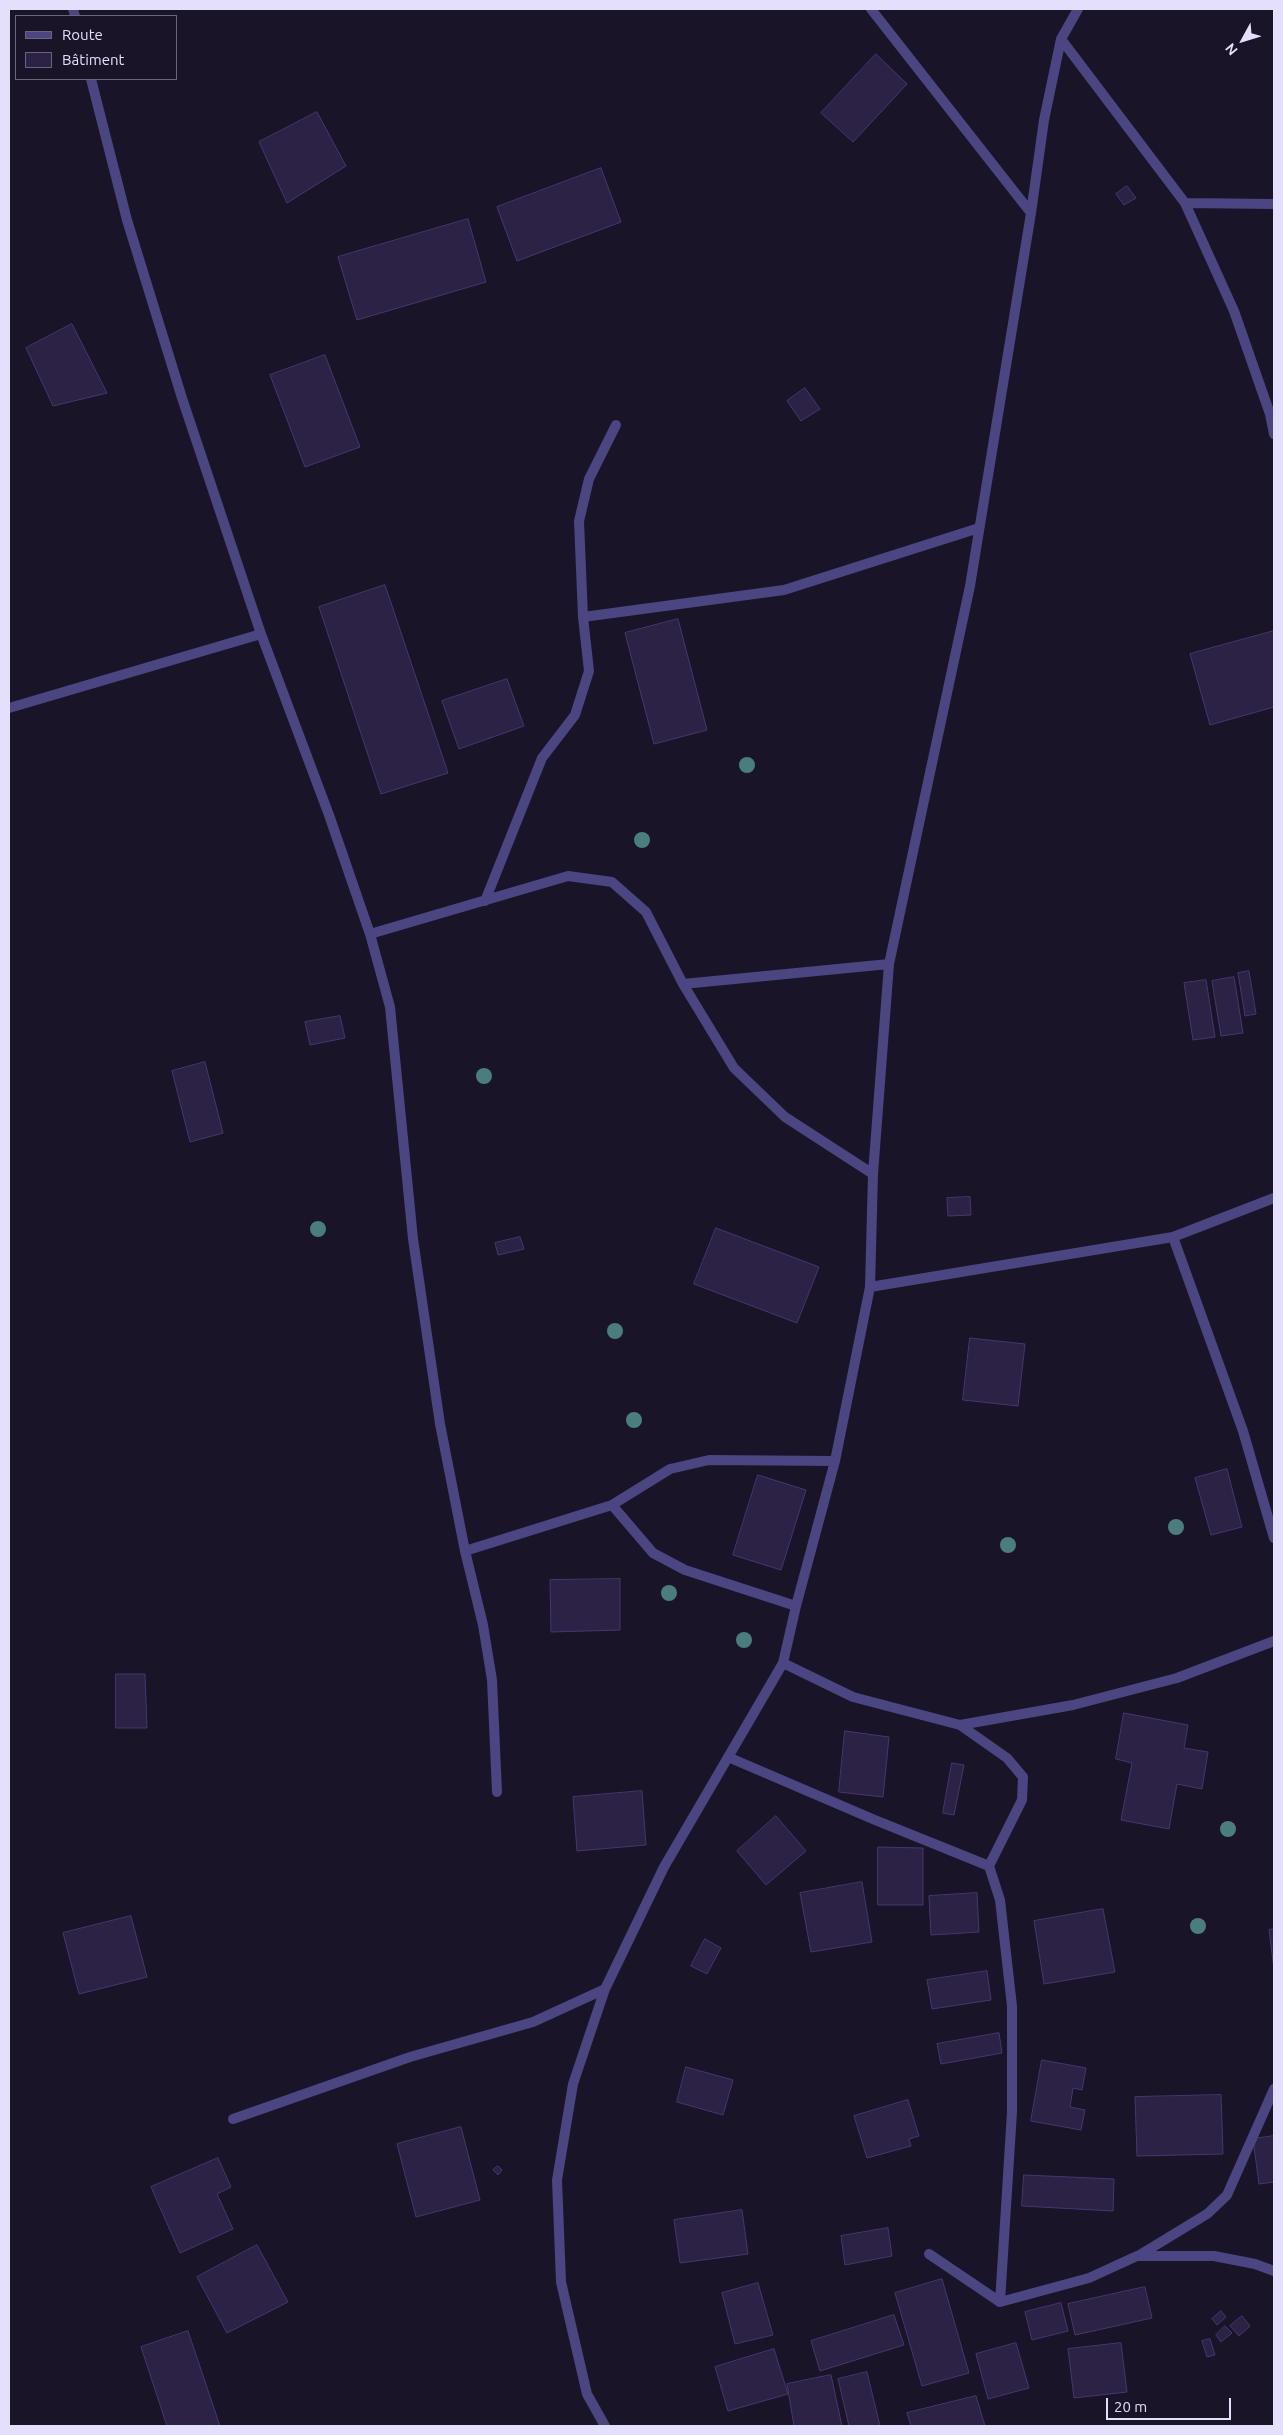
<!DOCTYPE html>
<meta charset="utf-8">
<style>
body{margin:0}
#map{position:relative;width:1283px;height:2435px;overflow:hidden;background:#191428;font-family:Ubuntu,sans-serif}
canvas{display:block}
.frame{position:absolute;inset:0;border:10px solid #e4dffb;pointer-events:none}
.legend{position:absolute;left:15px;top:15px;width:162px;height:65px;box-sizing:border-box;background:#191428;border:1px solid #6a657c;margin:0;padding:6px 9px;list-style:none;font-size:15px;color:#e4dffb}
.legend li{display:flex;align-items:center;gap:10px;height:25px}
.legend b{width:25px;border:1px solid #6a657c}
.north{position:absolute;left:1218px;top:15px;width:50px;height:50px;-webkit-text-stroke:4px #191428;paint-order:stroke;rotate:231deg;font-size:14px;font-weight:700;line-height:20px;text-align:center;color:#e4dffb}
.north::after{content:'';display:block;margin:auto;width:18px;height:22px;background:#e4dffb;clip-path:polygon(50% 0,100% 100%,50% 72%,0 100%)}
.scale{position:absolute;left:1106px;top:2398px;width:125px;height:22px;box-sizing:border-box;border:2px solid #e4dffb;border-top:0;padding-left:6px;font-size:15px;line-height:18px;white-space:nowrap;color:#e4dffb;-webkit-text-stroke:4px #191428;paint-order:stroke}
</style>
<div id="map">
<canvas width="1283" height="2435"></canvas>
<div class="frame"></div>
<ul class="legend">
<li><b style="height:6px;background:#4b4581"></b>Route</li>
<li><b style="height:14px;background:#2c2246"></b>Bâtiment</li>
</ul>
<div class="north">N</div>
<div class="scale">20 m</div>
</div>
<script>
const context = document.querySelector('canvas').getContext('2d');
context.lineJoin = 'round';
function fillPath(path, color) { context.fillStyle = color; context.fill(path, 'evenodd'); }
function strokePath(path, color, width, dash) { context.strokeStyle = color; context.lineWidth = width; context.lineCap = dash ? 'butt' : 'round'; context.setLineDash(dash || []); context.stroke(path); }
const building = new Path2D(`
 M876 54 907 84 853 142 821 113Z
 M317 112 346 166 287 203 259 142Z
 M601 168 621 222 517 261 497 207Z
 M1127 186 1136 198 1124 205 1116 194Z
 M468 219 486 282 357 320 338 257Z
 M72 324 107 393 53 406 26 348Z
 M325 355 360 447 305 467 270 375Z
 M805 388 820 409 801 421 787 401Z
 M385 585 448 773 381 794 319 607Z
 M678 619 707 730 654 744 625 633Z
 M1274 631V707L1210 725 1190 654Z
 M507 679 524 726 459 749 442 701Z
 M1249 971 1256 1014 1245 1016 1238 973Z
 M1234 977 1243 1033 1221 1036 1212 981Z
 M1206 980 1215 1037 1193 1040 1184 983Z
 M340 1016 345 1038 310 1045 305 1022Z
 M205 1062 223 1133 190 1142 172 1071Z
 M970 1197 971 1215 948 1216 947 1198Z
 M716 1228 819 1267 797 1323 694 1284Z
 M520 1237 524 1249 498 1255 495 1243Z
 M970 1338 1025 1344 1018 1406 963 1400Z
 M1227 1469 1242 1527 1211 1535 1195 1478Z
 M758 1475 806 1490 781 1570 733 1555Z
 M620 1579V1630L551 1632 550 1580Z
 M116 1674H145L147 1728H116Z
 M1124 1713 1188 1725 1184 1748 1208 1752 1202 1789 1177 1784 1169 1829 1121 1820 1132 1763 1116 1759Z
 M845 1731 889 1737 883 1797 839 1792Z
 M952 1763 964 1765 954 1815 943 1813Z
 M642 1791 646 1845 577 1851 573 1797Z
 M776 1816 806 1851 766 1885 737 1851Z
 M878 1847 923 1848V1905H878Z
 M862 1882 872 1942 811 1952 800 1893Z
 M977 1893 979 1932 931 1935 929 1896Z
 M1103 1909 1115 1972 1044 1984 1034 1921Z
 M131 1916 147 1977 79 1994 63 1933Z
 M1274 1929V1969L1269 1930Z
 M705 1939 721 1948 707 1974 691 1966Z
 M987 1971 991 2000 932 2009 927 1980Z
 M999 2033 1002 2053 941 2064 937 2044Z
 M1042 2060 1086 2068 1082 2090 1073 2088 1070 2107 1085 2110 1081 2130 1031 2121Z
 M686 2067 733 2080 723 2115 677 2102Z
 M1221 2095 1223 2154 1137 2156 1135 2097Z
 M908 2100 919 2136 909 2139 911 2146 867 2158 854 2116Z
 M461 2127 480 2200 416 2217 397 2144Z
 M1274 2136V2182L1259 2184 1253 2139Z
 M218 2158 231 2187 217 2194 233 2229 180 2253 151 2187Z
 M498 2166 502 2170 498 2175 493 2170Z
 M1024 2175 1114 2179 1113 2211 1022 2206Z
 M742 2210 748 2254 680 2263 674 2220Z
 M888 2228 892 2256 845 2265 841 2236Z
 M257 2245 288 2302 227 2333 197 2277Z
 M942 2279 969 2373 922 2386 895 2293Z
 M758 2283 773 2335 735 2344 722 2293Z
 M1145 2287 1152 2318 1075 2335 1068 2304Z
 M1061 2303 1068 2331 1032 2340 1025 2312Z
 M1221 2311 1226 2317 1217 2325 1212 2319Z
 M894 2315 904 2345 820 2371 811 2341Z
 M1242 2316 1250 2326 1239 2336 1230 2326Z
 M1225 2326 1232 2333 1221 2342 1216 2335Z
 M188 2331 220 2426H167L141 2347Z
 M1210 2339 1215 2355 1207 2357 1202 2341Z
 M1016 2343 1029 2388 988 2399 976 2354Z
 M1121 2343 1127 2392 1074 2398 1068 2349Z
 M774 2349 788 2394 728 2411 715 2367Z
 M867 2372 880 2426H849L838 2379Z
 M831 2375 842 2426H794L787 2384Z
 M976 2396 985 2426H911L907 2413Z`);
fillPath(building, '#2c2246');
strokePath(building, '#46376f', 1);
strokePath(new Path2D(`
 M73 9 75 16
 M871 9 1031 213
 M1061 39 1185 203 1234 311 1270 414 1274 434
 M91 79 127 220 182 398 261 634 329 815 370 934 390 1007 413 1239 440 1424 465 1551 483 1625 492 1680 497 1792
 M1185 203 1274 204
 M583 617 784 590 979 528
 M9 708 261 634
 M485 901 542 758 575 715 589 671 583 617 579 521 589 479 616 425
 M370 934 568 876 612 882 646 912 683 984 889 964
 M683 984 734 1068 785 1117 873 1174
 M1173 1237 1274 1198
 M870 1287 1173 1237 1243 1431 1274 1538
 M612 1505 653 1553 685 1570 796 1606
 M465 1551 612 1505 670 1469 709 1460 835 1461
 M783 1663 853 1697 960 1725 1007 1758 1023 1777 1022 1800 989 1866
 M960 1725 1073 1705 1177 1678 1274 1641
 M728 1757 875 1820 989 1866 1000 1900 1012 2006V2112L1000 2302
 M233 2119 410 2057 533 2022 605 1989
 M929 2254 1000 2302 1089 2278 1137 2256H1214L1255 2264 1274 2271
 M1138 2256 1207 2214 1227 2195 1274 2089
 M605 2426 587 2394 561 2282 557 2180 573 2084 605 1989 664 1867 783 1663 796 1606 835 1461 870 1287 873 1174 889 964 970 586 1031 213 1044 120 1061 39 1078 9`), '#4b4581', 10);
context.fillStyle = '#4a7d7d';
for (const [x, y] of [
 [747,765],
 [642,840],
 [484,1076],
 [318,1229],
 [615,1331],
 [634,1420],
 [1176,1527],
 [1008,1545],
 [669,1593],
 [744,1640],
 [1228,1829],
 [1198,1926]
]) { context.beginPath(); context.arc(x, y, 8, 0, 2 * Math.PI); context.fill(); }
</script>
